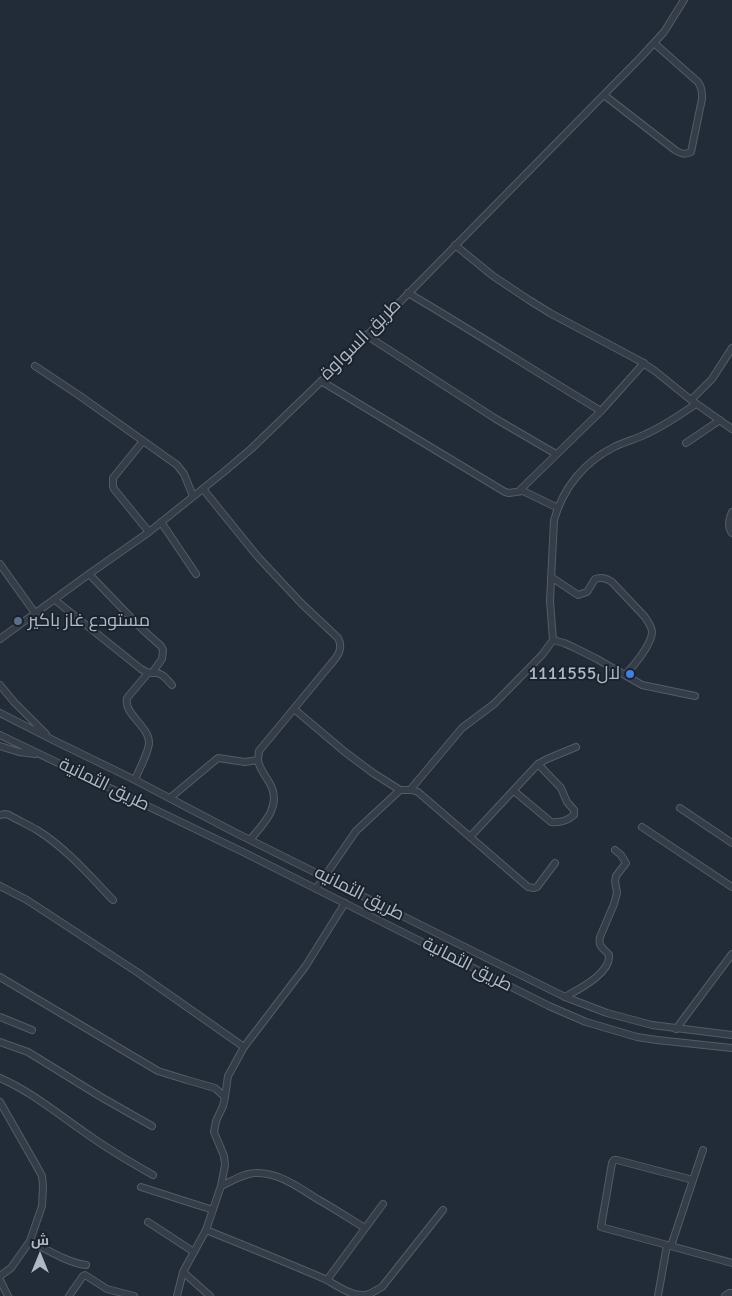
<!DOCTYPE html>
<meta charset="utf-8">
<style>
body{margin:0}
#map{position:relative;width:732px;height:1296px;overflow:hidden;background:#212c38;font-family:Signika,Cairo,sans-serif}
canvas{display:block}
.north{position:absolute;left:15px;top:1231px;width:50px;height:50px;-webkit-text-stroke:4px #1a232d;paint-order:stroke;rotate:0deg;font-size:14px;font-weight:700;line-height:20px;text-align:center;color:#afb9c5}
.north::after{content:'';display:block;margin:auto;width:18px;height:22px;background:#afb9c5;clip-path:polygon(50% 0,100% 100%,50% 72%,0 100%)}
</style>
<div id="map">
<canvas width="732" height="1296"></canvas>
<div class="north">ش</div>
</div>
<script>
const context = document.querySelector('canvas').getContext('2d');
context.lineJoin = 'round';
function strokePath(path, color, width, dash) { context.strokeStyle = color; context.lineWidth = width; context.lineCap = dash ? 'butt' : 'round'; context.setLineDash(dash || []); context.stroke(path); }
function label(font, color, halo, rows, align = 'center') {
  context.font = font + ' Signika,Cairo,sans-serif'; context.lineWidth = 4; context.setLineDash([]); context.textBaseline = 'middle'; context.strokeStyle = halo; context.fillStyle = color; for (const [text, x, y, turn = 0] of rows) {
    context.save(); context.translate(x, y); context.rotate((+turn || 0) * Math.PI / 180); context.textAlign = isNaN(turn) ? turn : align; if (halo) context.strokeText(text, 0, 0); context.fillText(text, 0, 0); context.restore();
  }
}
const minor = new Path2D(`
 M604 95 675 150C681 154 685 155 691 152L702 99C702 92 702 88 698 82L654 43
 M455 245 493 276 529 300 550 313 640 361 655 371 691 400 732 429
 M408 293C473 331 536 372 601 411
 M366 335 496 419 556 454
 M35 366 80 396 177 465 184 474 193 496
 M321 381 505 492 509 493 523 491 558 508
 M691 400 712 379 732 348
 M143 441 113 478V486L114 489 149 532
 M686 443 720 420
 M203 489 258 557 301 603 338 638C344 649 337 657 330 665L259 751 258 760 259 764C262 773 269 780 272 788 280 809 262 825 250 840
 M519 491 601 411 644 363
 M732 512C729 519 727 527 732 533
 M161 522 196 574
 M0 564 35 613
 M89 574 143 630 161 646 163 650 162 659 152 673
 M551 577 578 595 587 592 595 579C602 577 606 578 612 582L645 617C647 621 652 626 652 632 652 644 633 667 625 675
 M55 600 141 669C149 674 148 672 156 673 163 673 168 681 172 685
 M0 639 89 574 149 532 225 471 251 449 338 365 641 57 664 32 684 0
 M553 640 564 643 573 647 597 659 642 685 695 696
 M0 685 14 702 46 734
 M294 709 345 752 373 773 400 790H412L418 792 528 887 534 888 537 887 555 863
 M0 713 59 743 135 780 234 832 565 997 607 1013 652 1025 732 1035
 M0 735 241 851 549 1006 586 1022 637 1037 657 1040 732 1048
 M0 746 19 752 35 754
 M135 780C138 771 149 752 149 743 150 727 123 714 127 698L148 673
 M410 790 462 728 494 704 542 655 553 640 550 601 554 520C563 488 584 462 614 447 624 442 636 439 646 434 664 426 680 415 696 404
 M514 791 551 822C560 823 567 821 574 815V810L567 802 561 788 538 764
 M170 798 218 758 245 762 258 760
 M680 808 732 843
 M0 815 5 814 9 815C18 820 28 825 37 830 66 848 90 876 113 900
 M642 827 732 887
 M470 837 538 764 547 759 576 747
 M0 886 27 900 137 972 244 1047
 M316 889 356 831 400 790
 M0 977 158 1071 187 1080 215 1088 225 1097 223 1106 216 1121 214 1132 224 1156 225 1165 221 1186 206 1230 183 1272 177 1296
 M565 997C579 989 611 973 609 955 603 947 598 948 600 937L614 904 617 893 615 881 616 876 626 863 621 855 615 850
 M0 1017 32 1030
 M676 1029 732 954
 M0 1042 28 1052 101 1097 152 1126
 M0 1078C32 1092 59 1115 87 1134 108 1149 130 1162 153 1175
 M225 1097 228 1076 244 1047 305 967 345 903
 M0 1102 36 1165 42 1176 43 1186 42 1206 30 1241 11 1268 0 1276
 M221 1186C232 1181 244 1173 256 1173 279 1172 301 1189 319 1200 335 1209 350 1219 365 1228
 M141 1187 213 1210
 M148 1222 194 1252
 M206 1230C246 1246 285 1262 325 1279 336 1285 351 1296 364 1295 370 1295 376 1290 382 1287L443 1210
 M30 1241C46 1249 68 1263 86 1265
 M667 1245 601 1227 612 1163 614 1160H617L693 1180
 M671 1246 703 1150
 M183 1272 210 1296
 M0 1280 8 1296
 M327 1280 383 1204
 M69 1296 83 1276 85 1275 107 1289 134 1296
 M658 1296 667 1245 732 1263
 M725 1296 729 1293H732`);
strokePath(minor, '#525c66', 8);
strokePath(minor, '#353e48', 6);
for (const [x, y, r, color] of [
 [18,621,5,"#5c6f8a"],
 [630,674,5,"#3f7fe0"]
]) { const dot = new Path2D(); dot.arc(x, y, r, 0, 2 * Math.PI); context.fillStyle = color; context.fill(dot); strokePath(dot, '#1a232d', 2); }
label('18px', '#afb9c5', '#1a232d', [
 ["طريق السواوة",361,340,-45],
 ["طريق الثمانية",104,785,26],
 ["طريق الثمانيه",359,894,27],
 ["طريق الثمانية",467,965,27]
]);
label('18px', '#afb9c5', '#1a232d', [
 ["مستودع غاز باكير",28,621],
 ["1111555لال",620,674,"right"]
], 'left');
</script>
